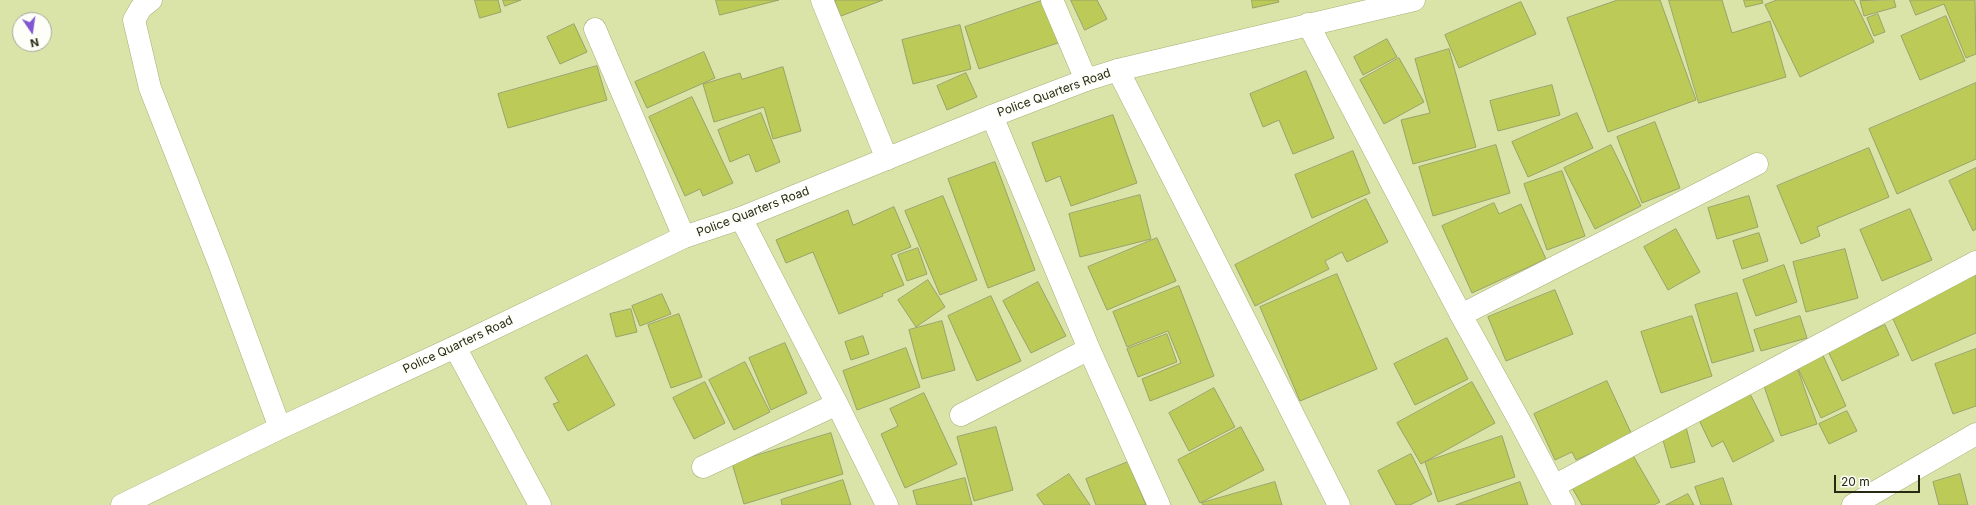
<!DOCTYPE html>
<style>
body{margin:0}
#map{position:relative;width:1976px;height:505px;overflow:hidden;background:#dae4a8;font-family:Inter,sans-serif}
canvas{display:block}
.north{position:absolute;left:12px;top:12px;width:40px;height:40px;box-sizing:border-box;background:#fdfef8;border:1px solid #a7a99c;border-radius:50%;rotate:167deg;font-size:11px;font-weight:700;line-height:16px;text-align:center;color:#272a13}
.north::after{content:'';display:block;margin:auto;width:14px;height:18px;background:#8057d0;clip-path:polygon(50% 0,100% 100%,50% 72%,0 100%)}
.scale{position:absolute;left:1834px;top:475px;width:86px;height:18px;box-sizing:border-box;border:2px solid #272a13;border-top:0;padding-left:5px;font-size:12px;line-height:14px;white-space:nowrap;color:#272a13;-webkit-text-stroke:3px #fdfef8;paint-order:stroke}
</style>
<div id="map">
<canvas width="1976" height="505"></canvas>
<div class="north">N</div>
<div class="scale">20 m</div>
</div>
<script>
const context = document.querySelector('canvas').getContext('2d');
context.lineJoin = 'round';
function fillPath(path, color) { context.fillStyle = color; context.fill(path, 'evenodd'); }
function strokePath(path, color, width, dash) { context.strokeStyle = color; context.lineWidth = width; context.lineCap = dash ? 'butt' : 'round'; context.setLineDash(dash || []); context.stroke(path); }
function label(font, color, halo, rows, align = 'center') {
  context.font = font + ' Inter,sans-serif'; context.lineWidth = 3.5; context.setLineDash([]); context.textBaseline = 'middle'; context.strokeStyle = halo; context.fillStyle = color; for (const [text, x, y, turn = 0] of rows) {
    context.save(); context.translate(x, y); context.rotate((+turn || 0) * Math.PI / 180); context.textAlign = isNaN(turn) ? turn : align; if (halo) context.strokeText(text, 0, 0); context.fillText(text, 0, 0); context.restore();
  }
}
const building = new Path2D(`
 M475 0H498L501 12 480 18Z
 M503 0H521L505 6Z
 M716 0H779L720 15Z
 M835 0H883L841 16Z
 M1044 0 1061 42 979 69 965 27Z
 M1071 0H1097L1107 19 1085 30Z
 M1252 0H1278L1279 2 1253 8Z
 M1618 0H1660L1696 100 1608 132 1567 18Z
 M1669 0H1722L1732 33 1770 21 1786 77 1699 103Z
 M1744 0H1762L1763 3 1746 7Z
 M1777 0H1854L1874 42 1800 77 1765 5Z
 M1894 0 1896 7 1864 16 1860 1Z
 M1910 0H1975L1976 54 1966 58 1944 4 1916 15Z
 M1521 2 1536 34 1459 68 1445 35Z
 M1878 14 1885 32 1874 36 1867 18Z
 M1946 16 1965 61 1920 80 1901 36Z
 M574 24 587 52 560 64 547 37Z
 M960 25 971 69 913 84 902 40Z
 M1387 39 1397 57 1363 75 1354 57Z
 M1449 49 1476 147 1413 164 1401 120 1430 113 1415 59Z
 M704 52 715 78 647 108 635 82Z
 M1399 58 1424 102 1384 124 1360 80Z
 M597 66 607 100 508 128 498 94Z
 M783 67 801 131 773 139 764 107 714 122 703 84 740 73 742 79Z
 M1306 71 1334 138 1293 154 1279 120 1263 127 1250 94Z
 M966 73 977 97 947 110 937 86Z
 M1976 83V159L1897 194 1869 129Z
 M1552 85 1560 115 1498 131 1490 101Z
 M692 97 733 183 703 196 700 189 685 196 649 117Z
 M761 113 780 162 756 172 749 154 730 162 718 130Z
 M1577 113 1593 148 1528 177 1512 142Z
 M1113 115 1137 183 1071 206 1060 176 1046 182 1032 143Z
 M1655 122 1680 188 1642 203 1617 137Z
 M1496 145 1510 193 1433 216 1419 167Z
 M1611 145 1641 206 1595 229 1564 168Z
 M1869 148 1889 197 1817 227 1820 236 1801 244 1777 186Z
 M1353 151 1370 193 1312 218 1295 175Z
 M995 162 1035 270 988 288 948 179Z
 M1976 168V229L1973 231 1949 181Z
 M1562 171 1585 236 1547 250 1524 184Z
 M1140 195 1151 239 1080 257 1069 214Z
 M943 196 977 280 940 295 905 211Z
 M1749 196 1758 227 1717 239 1708 208Z
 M1366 199 1388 242 1347 262 1342 252 1325 261 1329 269 1255 306 1235 265Z
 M1494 203 1499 214 1521 204 1546 259 1472 293 1442 226Z
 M894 207 911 247 891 255 904 285 882 294 883 296 839 314 813 252 786 263 776 240 848 210 853 225Z
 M1910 209 1932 260 1882 281 1860 230Z
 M1676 229 1700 272 1668 290 1644 247Z
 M1759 233 1768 261 1742 269 1733 241Z
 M1157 238 1176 281 1107 310 1088 267Z
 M918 248 927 274 907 281 898 255Z
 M1845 249 1858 298 1806 312 1793 262Z
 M1784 265 1797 302 1756 316 1743 280Z
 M1976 273V333L1912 361 1889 310Z
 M1337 274 1377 369 1300 401 1260 307Z
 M928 280 945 307 916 327 898 300Z
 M1038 282 1066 336 1031 353 1003 301Z
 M1179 286 1214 376 1150 401 1142 379 1181 363 1168 331 1127 347 1113 312Z
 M1555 290 1573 334 1506 361 1488 317Z
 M1737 293 1754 351 1712 363 1695 305Z
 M662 294 671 314 640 326 632 306Z
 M991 296 1021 361 977 381 948 316Z
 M631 309 637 332 616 337 610 314Z
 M679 314 702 377 671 388 648 325Z
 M1692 316 1712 376 1661 393 1641 332Z
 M1800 316 1807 338 1761 351 1754 330Z
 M942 321 955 370 922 379 909 330Z
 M1885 325 1899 355 1842 381 1828 351Z
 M1167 334 1177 362 1138 377 1127 349Z
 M863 336 869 354 851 360 845 342Z
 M1447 338 1468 379 1415 405 1394 364Z
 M785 343 807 393 771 410 749 358Z
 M906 348 920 387 857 410 843 371Z
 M1976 349V406L1953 414 1935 364Z
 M1821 351 1846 406 1821 418 1795 362Z
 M587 355 615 405 568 431 553 404 559 402 545 378Z
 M745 362 770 412 734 430 709 380Z
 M1798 370 1817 424 1781 436 1763 383Z
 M1607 381 1632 435 1576 460 1572 452 1555 460 1534 414Z
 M705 382 725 423 694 439 673 398Z
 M1472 382 1495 423 1421 464 1397 423Z
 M1214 388 1235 427 1189 451 1169 413Z
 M1749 392 1774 441 1733 462 1723 441 1712 447 1698 418Z
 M924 393 957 464 905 488 881 434 898 426 890 409Z
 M1847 411 1857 431 1829 444 1819 424Z
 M1685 423 1695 462 1671 468 1660 430Z
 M996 427 1013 490 974 501 957 437Z
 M1241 427 1264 470 1200 503 1178 460Z
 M831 433 843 474 744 504 732 463Z
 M1502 436 1515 477 1438 502 1425 462Z
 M1631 452 1660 502 1654 505H1582L1571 486Z
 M1411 454 1432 494 1410 505H1396L1378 471Z
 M1128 462 1146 505H1096L1086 479Z
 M1069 474 1090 505H1044L1037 495Z
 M1960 474 1968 505H1939L1933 482Z
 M965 478 972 505H917L913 491Z
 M1723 478 1732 505H1701L1695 487Z
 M843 480 851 505H782L781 500Z
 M1275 482 1282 505H1203L1202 503Z
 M1520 482 1528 505H1456Z
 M1688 494 1694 505H1666Z`);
fillPath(building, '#bccb57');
strokePath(building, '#99a269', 1);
const minor = new Path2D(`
 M151 0 141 8 134 20 150 88 219 263 280 428
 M822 0 887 159
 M1052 0 1086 80
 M1308 24 1461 315 1519 420 1564 505
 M595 29 684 237
 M1118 70 1339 505
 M992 116 1089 349 1159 505
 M741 218 837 404 887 505
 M1461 315 1757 164
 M455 347 540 505
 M961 415 1089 349
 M703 467 837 404
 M1554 486 1976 262
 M1853 505 1976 434`);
const tertiary = new Path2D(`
 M122 505 280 428 455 347 684 237 741 218 992 116 1086 80 1118 70 1414 0`);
strokePath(minor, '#a7b077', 23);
strokePath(tertiary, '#a7b077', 23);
strokePath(minor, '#fff', 22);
strokePath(tertiary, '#fff', 22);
label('12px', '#272a13', '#fdfef8', [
 ["Police Quarters Road",1054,93,-20],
 ["Police Quarters Road",753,212,-21],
 ["Police Quarters Road",458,345,-25]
]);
</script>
